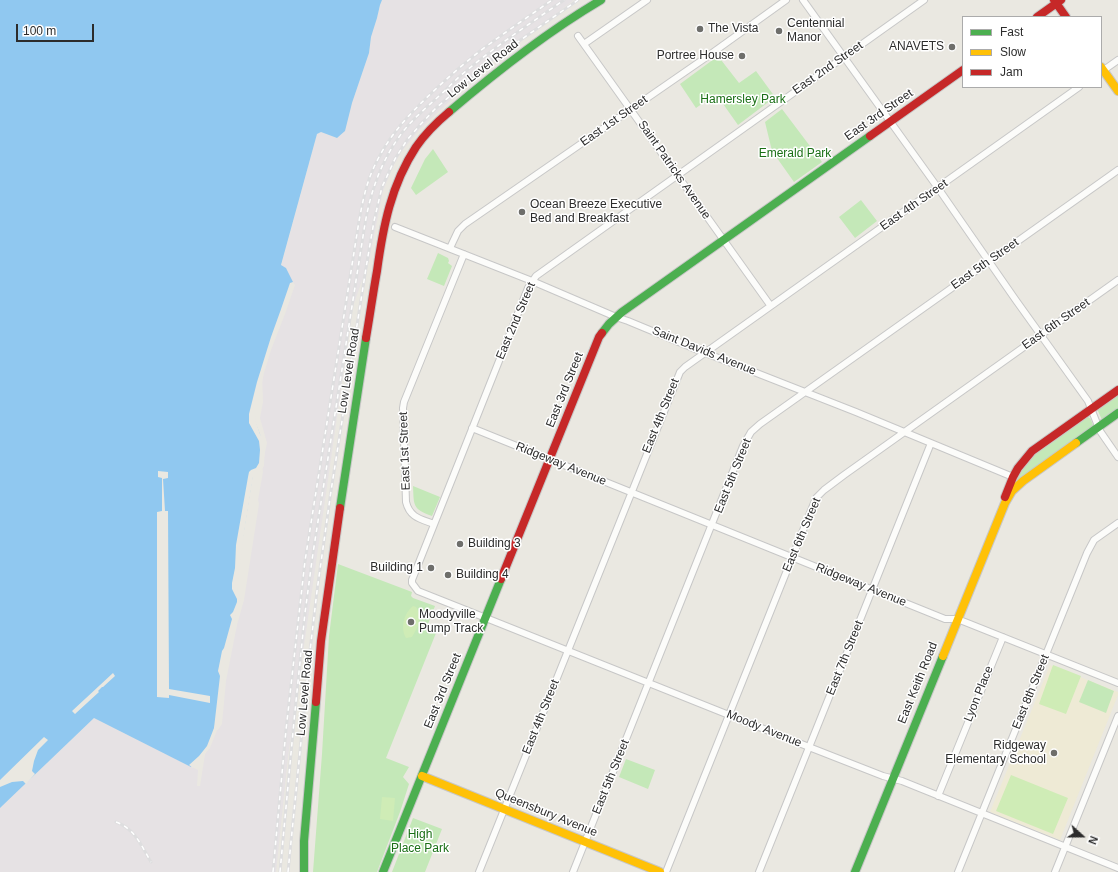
<!DOCTYPE html>
<style>
body{margin:0}
#map{position:relative;width:1118px;height:872px;overflow:hidden;background:#eae8e1;font-family:Arial,sans-serif}
canvas{display:block}
.legend{position:absolute;left:962px;top:16px;width:140px;height:72px;box-sizing:border-box;background:#fff;border:1px solid #ababab;margin:0;padding:5px 7px;list-style:none;font-size:12px;color:#2c2c2c}
.legend li{display:flex;align-items:center;gap:8px;height:20px}
.legend b{width:20px;border:1px solid #ababab}
.north{position:absolute;left:1062px;top:816px;width:40px;height:40px;-webkit-text-stroke:3px #fff;paint-order:stroke;rotate:111deg;font-size:11px;font-weight:700;line-height:16px;text-align:center;color:#2c2c2c}
.north::after{content:'';display:block;margin:auto;width:14px;height:18px;background:#2c2c2c;clip-path:polygon(50% 0,100% 100%,50% 72%,0 100%)}
.scale{position:absolute;left:16px;top:24px;width:78px;height:18px;box-sizing:border-box;border:2px solid #2c2c2c;border-top:0;padding-left:5px;font-size:12px;line-height:14px;white-space:nowrap;color:#2c2c2c;-webkit-text-stroke:3px #fff;paint-order:stroke}
</style>
<div id="map">
<canvas width="1118" height="872"></canvas>
<ul class="legend">
<li><b style="height:5px;background:#4caf50"></b>Fast</li>
<li><b style="height:5px;background:#ffc107"></b>Slow</li>
<li><b style="height:5px;background:#c62828"></b>Jam</li>
</ul>
<div class="north">N</div>
<div class="scale">100 m</div>
</div>
<script>
const context = document.querySelector('canvas').getContext('2d');
context.lineJoin = 'round';
function fillPath(path, color) { context.fillStyle = color; context.fill(path, 'evenodd'); }
function strokePath(path, color, width, dash) { context.strokeStyle = color; context.lineWidth = width; context.lineCap = dash ? 'butt' : 'round'; context.setLineDash(dash || []); context.stroke(path); }
function label(font, color, halo, rows, align = 'center') {
  context.font = font + ' Arial,sans-serif'; context.lineWidth = 3; context.setLineDash([]); context.textBaseline = 'middle'; context.strokeStyle = halo; context.fillStyle = color; for (const [text, x, y, turn = 0] of rows) {
    context.save(); context.translate(x, y); context.rotate((+turn || 0) * Math.PI / 180); context.textAlign = isNaN(turn) ? turn : align; if (halo) context.strokeText(text, 0, 0); context.fillText(text, 0, 0); context.restore();
  }
}
fillPath(new Path2D(`
 M382 0H574L488 65 419 130 402 151 393 166 383 191 369 261 353 306 288 757 276 872H0V808L94 718 198 770 197 786H200L209 729 218 730 222 724 226 681 237 625 244 600 259 504 258 500 263 472 262 466 267 443 260 418 263 402 262 373 286 268 281 266 317 134 321 132 337 138 345 131 352 103 369 53 371 37 377 18 380 5Z`), '#e6e2e4');
fillPath(new Path2D(`
 M1050 665 1118 692V695L1060 840 990 812Z`), '#eeead5');
fillPath(new Path2D(`
 M718 56 739 83 756 71 775 97 738 125 716 94 696 108 680 84Z
 M782 109 822 162 794 182 772 151 765 122Z
 M433 149 448 172 416 195 411 188 425 159Z
 M861 200 877 221 855 238 839 217Z
 M438 253 448 258 449 261 448 263 452 266 444 286 427 279Z
 M1118 392V411L1103 422 1098 411V408Z
 M1085 416C1091 417 1091 420 1093 425L1092 429 1011 487 1017 474 1033 454Z
 M413 486 440 497 432 516C412 509 414 505 413 486Z
 M338 564 412 592 411 596 413 598 435 606 428 624 438 628 386 758 409 767 403 777 409 784 400 812 377 872H313L322 754 329 636Z
 M1088 680 1114 691 1106 713 1079 702Z
 M626 759 655 770 648 789 619 777Z
 M413 818 442 829 425 872H392Z`), '#c4e8b8');
fillPath(new Path2D(`
 M413 606 416 607C423 617 418 627 412 637L406 638C400 628 404 613 413 606Z
 M1053 665 1081 676 1066 714 1039 704Z
 M1011 775 1068 798 1053 834 996 811Z
 M382 797 395 798 393 821 380 819Z`), '#cfecb6');
fillPath(new Path2D(`
 M0 0H382L380 5 377 18 371 37 369 53 352 103 345 131 337 138 321 132 317 134 281 265 286 268 293 282 284 314 269 349 253 416 263 442 262 466 253 474 235 587 239 598 222 674 219 709 210 745 191 767 94 718 0 808Z`), '#90c8f0');
fillPath(new Path2D(`
 M293 282 295 285 285 314 271 350 264 373 255 416 256 422 260 434 265 442 264 466 260 472 253 477 245 527 237 587 240 598 241 601 236 615 226 661 218 728 210 748 193 768 189 765 199 756 207 746 214 728 220 676 218 671 222 651 224 648 232 619 230 615 233 612 237 602V599L232 589V583L235 568 236 545 248 477 249 472 251 470 256 468 259 463 260 450 259 441 249 423V414L257 382 271 337 280 312 290 283Z
 M158 471 168 472V478L163 479 165 511H168L169 689 210 696V703L169 695V698L157 697V512L162 511V478L158 477Z
 M113 673 115 676 103 687H102L98 691 99 692 75 714 72 711Z
 M44 737 48 740 38 750 34 761 32 771 35 774 26 784 23 781 12 782 0 787V780Z`), '#eae8e1');
const street = new Path2D(`
 M803 0 938 188 1015 299 1088 401 1100 431 1118 457
 M924 0 536 276 528 288 412 580V583L418 591 486 618 814 749 883 776 902 781 1118 868
 M578 36 770 305
 M584 44 647 0
 M1101 72 1118 60
 M395 227 532 281 616 317 628 321 698 350 856 412 1013 477
 M450 248 458 231 465 224 708 56 786 0
 M472 428 945 619H957L965 622 1118 683
 M434 524C421 519 410 518 406 502L403 408 404 402 464 254
 M938 796 1003 637
 M479 872 680 372 685 367 1079 87
 M573 872 743 446 751 432 760 424 1118 170
 M666 872 816 498 824 490 844 475 1118 280
 M759 872 931 443
 M958 872 1087 553 1094 540 1118 523
 M1055 872 1118 716`);
const fast = new Path2D(`
 M449 112C497 71 547 32 601 0
 M602 333 609 324 622 312 870 136
 M1076 443 1118 413
 M340 508 366 338
 M304 872V841L316 702
 M383 872 501 579
 M855 872 943 656`);
const slow = new Path2D(`
 M1101 67 1118 91
 M943 656 1005 503 1012 491 1023 481 1076 443
 M422 776 660 872`);
const jam = new Path2D(`
 M1054 0 1066 17
 M1037 17 1061 0
 M870 136 963 70
 M366 338C370 315 373 293 377 271 383 227 391 185 416 147 425 134 437 122 449 112
 M1005 497 1013 477 1018 468 1032 451 1118 390
 M501 579 599 337 602 333
 M316 702 321 641 340 508`);
strokePath(street, '#c7c7c7', 8);
strokePath(fast, '#c7c7c7', 10);
strokePath(slow, '#c7c7c7', 10);
strokePath(jam, '#c7c7c7', 10);
strokePath(street, '#fcfcfa', 6);
strokePath(fast, '#4caf50', 8);
strokePath(slow, '#ffc107', 8);
strokePath(jam, '#c62828', 8);
const rail = new Path2D(`
 M116 822C135 829 141 845 151 862
 M273 872 286 730 305 561 359 221C362 205 365 189 371 174 386 137 410 113 439 86 452 74 466 62 480 51 504 33 528 17 552 0
 M280 872 294 721 305 613 313 553 364 230C369 197 379 165 399 137 410 121 425 109 439 96 448 88 456 79 466 71 497 45 531 23 564 0
 M288 872 310 651 317 591 331 491 366 268 374 221 382 187 395 159 407 140 420 125 435 109 489 62 578 0`);
strokePath(rail, '#dededf', 3);
strokePath(rail, '#fff', 1.5, [4.5]);
for (const [x, y, r, color] of [
 [700,29,4,"#6e6e6b"],
 [779,31,4,"#6e6e6b"],
 [952,47,4,"#6e6e6b"],
 [742,56,4,"#6e6e6b"],
 [522,212,4,"#6e6e6b"],
 [460,544,4,"#6e6e6b"],
 [431,568,4,"#6e6e6b"],
 [448,575,4,"#6e6e6b"],
 [411,622,4,"#6e6e6b"],
 [1054,753,4,"#6e6e6b"]
]) { const dot = new Path2D(); dot.arc(x, y, r, 0, 2 * Math.PI); context.fillStyle = color; context.fill(dot); strokePath(dot, '#fff', 1.5); }
label('12px', '#2c2c2c', '#fff', [
 ["Centennial",787,24],
 ["Manor",787,38],
 ["The Vista",708,29],
 ["ANAVETS",944,47,"right"],
 ["Portree House",734,56,"right"],
 ["Ocean Breeze Executive",530,205],
 ["Bed and Breakfast",530,219],
 ["Building 3",468,544],
 ["Building 1",423,568,"right"],
 ["Building 4",456,575],
 ["Moodyville",419,615],
 ["Pump Track",419,629],
 ["Ridgeway",1046,746,"right"],
 ["Elementary School",1046,760,"right"]
], 'left');
label('12px', '#2c2c2c', '#fff', [
 ["East 2nd Street",828,68,-35],
 ["Low Level Road",483,69,-38],
 ["East 3rd Street",879,115,-35],
 ["East 1st Street",614,121,-35],
 ["Saint Patricks Avenue",674,170,55],
 ["East 4th Street",914,205,-35],
 ["East 5th Street",985,264,-35],
 ["East 2nd Street",516,321,-67],
 ["East 6th Street",1056,324,-35],
 ["Saint Davids Avenue",704,351,22],
 ["Low Level Road",349,371,-81],
 ["East 3rd Street",565,390,-68],
 ["East 4th Street",661,416,-68],
 ["East 1st Street",405,451,-92],
 ["Ridgeway Avenue",561,464,22],
 ["East 5th Street",733,476,-68],
 ["East 6th Street",802,535,-67],
 ["Ridgeway Avenue",861,585,22],
 ["East 7th Street",845,658,-68],
 ["East Keith Road",918,683,-68],
 ["East 3rd Street",443,691,-68],
 ["East 8th Street",1031,692,-68],
 ["Low Level Road",305,693,-85],
 ["Lyon Place",979,694,-68],
 ["East 4th Street",541,717,-68],
 ["Moody Avenue",764,729,22],
 ["East 5th Street",611,777,-68],
 ["Queensbury Avenue",546,813,22]
]);
label('12px', '#1a6f16', '#fff', [
 ["Hamersley Park",743,100],
 ["Emerald Park",795,154],
 ["High",420,835],
 ["Place Park",420,849]
]);
</script>
